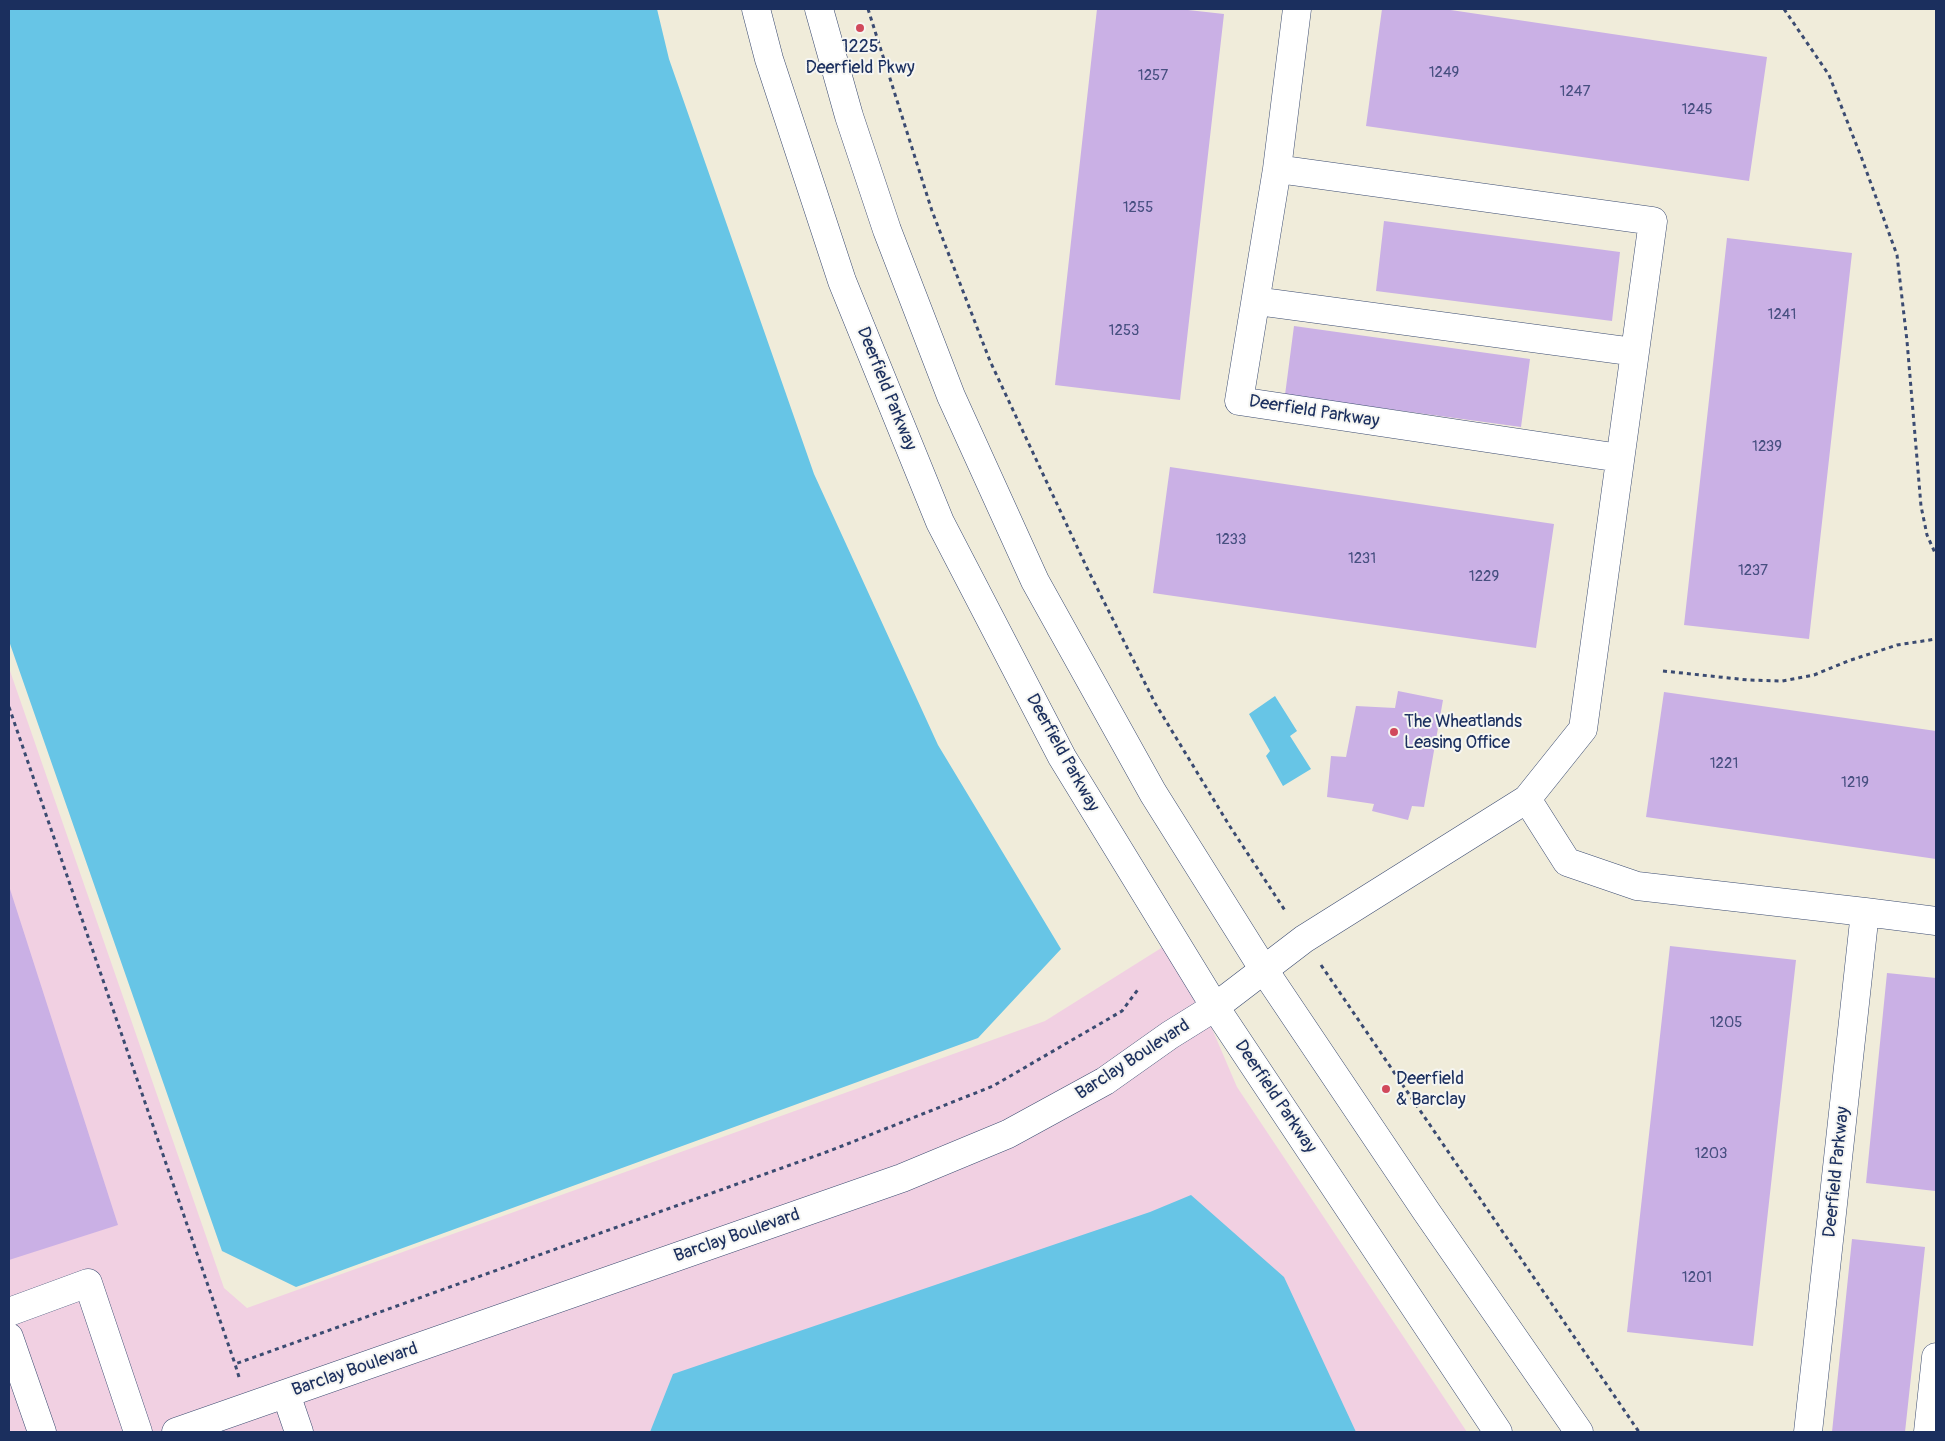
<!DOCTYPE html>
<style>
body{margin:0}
#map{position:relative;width:1945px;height:1441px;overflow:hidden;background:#f0ecda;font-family:Pangolin,sans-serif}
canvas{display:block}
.frame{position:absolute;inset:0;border:10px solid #1b2f5e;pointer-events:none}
</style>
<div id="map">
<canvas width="1945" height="1441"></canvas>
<div class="frame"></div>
</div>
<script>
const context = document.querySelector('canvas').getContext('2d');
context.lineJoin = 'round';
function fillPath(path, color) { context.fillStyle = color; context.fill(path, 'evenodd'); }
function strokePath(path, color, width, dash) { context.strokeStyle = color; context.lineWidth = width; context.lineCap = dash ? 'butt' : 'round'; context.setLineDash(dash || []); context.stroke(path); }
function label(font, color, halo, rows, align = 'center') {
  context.font = font + ' Pangolin,sans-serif'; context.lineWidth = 4; context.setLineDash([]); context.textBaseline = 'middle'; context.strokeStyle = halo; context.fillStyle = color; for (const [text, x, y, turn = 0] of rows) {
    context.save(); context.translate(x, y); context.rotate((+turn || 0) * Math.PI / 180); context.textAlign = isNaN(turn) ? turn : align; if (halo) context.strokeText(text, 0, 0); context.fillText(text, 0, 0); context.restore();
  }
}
fillPath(new Path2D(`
 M9 668 224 1288 247 1308 1045 1021 1174 940 1237 1087 1467 1432H9Z`), '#f1d0e2');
fillPath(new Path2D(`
 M9 9H657L669 59 814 474 938 745 1061 949 978 1038 296 1287 222 1251 9 641Z
 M1275 696 1297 731 1290 736 1311 769 1283 786 1266 756 1270 751 1249 714Z
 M1191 1195 1284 1277 1356 1432H650L673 1374 1150 1212Z`), '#67c5e6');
fillPath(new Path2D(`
 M1097 9H1179L1224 14 1180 400 1055 385Z
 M1382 9H1444L1767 57 1749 181 1366 126Z
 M1384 221 1620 252 1612 321 1376 291Z
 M1727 238 1852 253 1809 639 1684 625Z
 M1294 326 1530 359 1521 427 1285 395Z
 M1170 467 1554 524 1536 648 1153 593Z
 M1398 691 1443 700 1424 807 1412 806 1408 820 1372 811 1374 804 1327 797 1331 756 1346 757 1356 706 1395 708Z
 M1664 692 1936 731V859L1646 817Z
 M9 886 118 1225 9 1260Z
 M1670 946 1796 960 1753 1346 1627 1332Z
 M1887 973 1936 978 1935 1191 1866 1183Z
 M1852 1239 1925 1247 1905 1432H1832Z`), '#cab0e5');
const minor = new Path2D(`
 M1297 9 1277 169 1239 401 1620 458
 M1256 301 1635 352
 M1527 799 1567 862 1637 886 1865 912
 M9 1312 88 1283 138 1432
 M9 1337 42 1432
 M286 1394 299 1432
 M176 1432 902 1178 1008 1134 1105 1081 1170 1035 1215 1007 1304 939 1527 799 1583 729 1653 221 1277 169
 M1808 1432 1865 912 1936 921
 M1928 1432 1936 1357`);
const major = new Path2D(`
 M756 9 769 59 842 281 940 522 1062 757 1215 1007 1498 1432
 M819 9 849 116 887 230 951 396 1035 581 1153 793 1264 970 1426 1211 1579 1432`);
strokePath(minor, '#3b4b71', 29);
strokePath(major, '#3b4b71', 29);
strokePath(new Path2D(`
 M868 9 932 211 990 361 1087 568 1155 703 1229 825 1286 912
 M1784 9 1829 75 1862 159 1897 255 1907 341 1921 506 1927 535 1936 555
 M1663 671 1748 680 1782 681 1814 675 1848 661 1897 645 1936 639
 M9 707 235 1364
 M1321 965 1639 1432
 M239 1377 235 1364 832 1150 993 1086 1122 1011 1139 988`), '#3b4b71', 3, [4, 4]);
strokePath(minor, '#fff', 28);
strokePath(major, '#fff', 28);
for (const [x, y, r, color] of [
 [860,28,5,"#d1495b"],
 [1394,732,5,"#d1495b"],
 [1386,1089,5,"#d1495b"]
]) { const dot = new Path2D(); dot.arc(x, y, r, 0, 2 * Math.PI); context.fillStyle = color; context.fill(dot); strokePath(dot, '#f6f6f2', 2); }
label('15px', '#474f80', null, [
 ["1249",1444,73],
 ["1257",1153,76],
 ["1247",1575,92],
 ["1245",1697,110],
 ["1255",1138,208],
 ["1241",1782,315],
 ["1253",1124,331],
 ["1239",1767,447],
 ["1233",1231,540],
 ["1231",1362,559],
 ["1237",1753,571],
 ["1229",1484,577],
 ["1221",1724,764],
 ["1219",1855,783],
 ["1205",1726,1023],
 ["1203",1711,1154],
 ["1201",1697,1278]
]);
label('18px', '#1b2f5e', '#f6f6f2', [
 ["1225",860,47,"center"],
 ["Deerfield Pkwy",860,68,"center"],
 ["The Wheatlands",1404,722],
 ["Leasing Office",1404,743],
 ["Deerfield",1396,1079],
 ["& Barclay",1396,1100]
], 'left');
label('18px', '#1b2f5e', '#f6f6f2', [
 ["Deerfield Parkway",886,389,68],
 ["Deerfield Parkway",1314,412,9],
 ["Deerfield Parkway",1062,753,61],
 ["Barclay Boulevard",1133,1060,-33],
 ["Deerfield Parkway",1275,1097,56],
 ["Deerfield Parkway",1837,1172,-84],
 ["Barclay Boulevard",737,1236,-19],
 ["Barclay Boulevard",355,1370,-19]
]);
</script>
